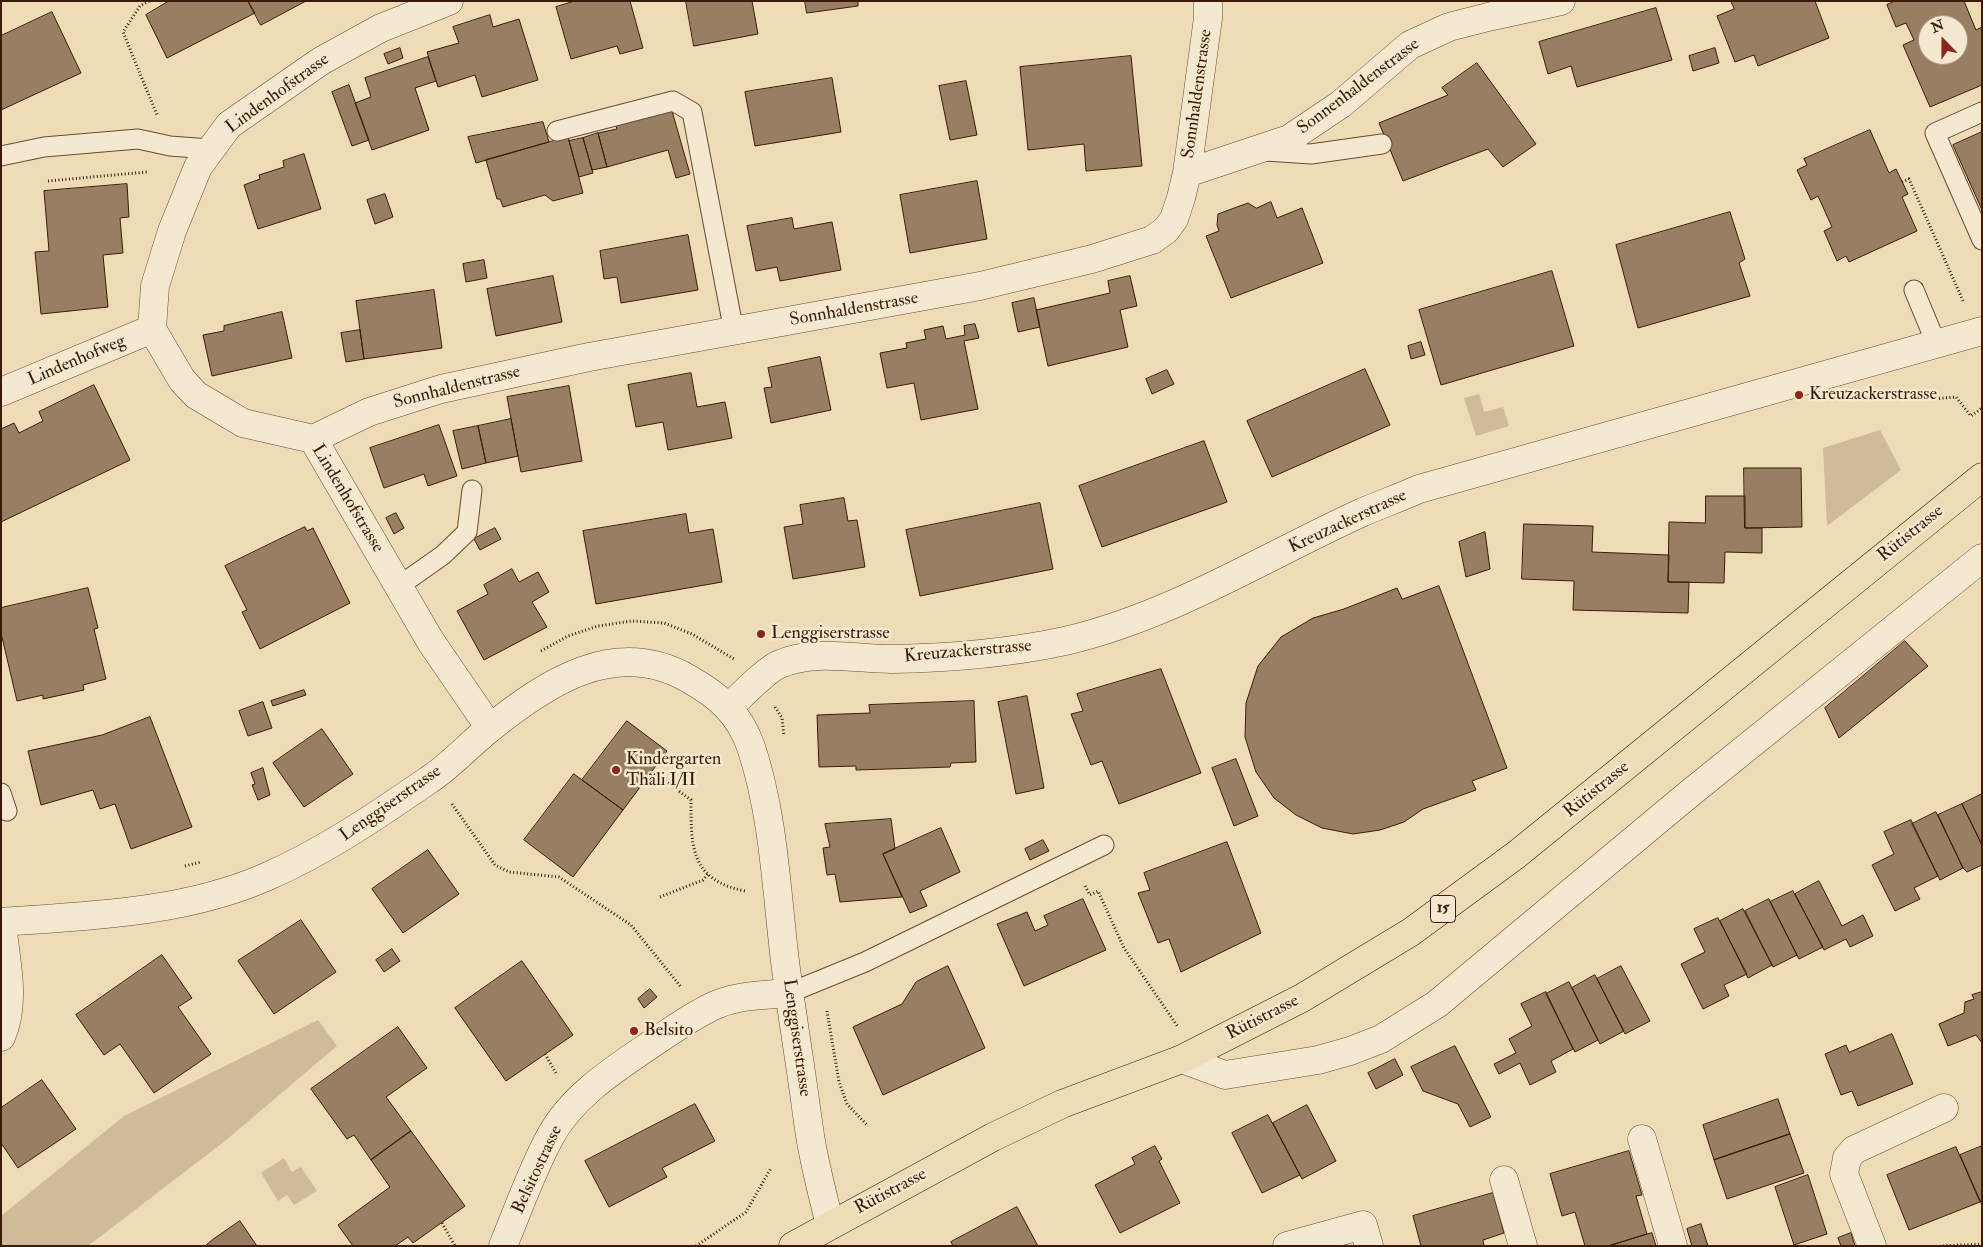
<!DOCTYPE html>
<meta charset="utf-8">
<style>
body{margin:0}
#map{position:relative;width:1983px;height:1247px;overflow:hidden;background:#eedcb7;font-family:"IM FELL Double Pica",serif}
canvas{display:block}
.frame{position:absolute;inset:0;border:2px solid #3b1b07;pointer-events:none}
.north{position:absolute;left:1918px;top:15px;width:50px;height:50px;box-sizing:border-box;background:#f4e8d0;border:1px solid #aa9680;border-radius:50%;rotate:338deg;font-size:14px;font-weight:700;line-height:20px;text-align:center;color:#3b1b07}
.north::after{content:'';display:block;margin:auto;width:18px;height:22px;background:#8f2418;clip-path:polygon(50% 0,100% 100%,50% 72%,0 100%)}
</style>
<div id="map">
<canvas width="1983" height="1247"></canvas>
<div class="frame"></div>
<div class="north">N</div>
</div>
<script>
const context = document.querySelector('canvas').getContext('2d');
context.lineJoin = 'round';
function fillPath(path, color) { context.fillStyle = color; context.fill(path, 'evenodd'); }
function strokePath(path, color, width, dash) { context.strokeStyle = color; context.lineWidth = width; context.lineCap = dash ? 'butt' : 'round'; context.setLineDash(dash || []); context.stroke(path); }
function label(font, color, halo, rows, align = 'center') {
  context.font = font + ' "IM FELL Double Pica",serif'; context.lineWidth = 5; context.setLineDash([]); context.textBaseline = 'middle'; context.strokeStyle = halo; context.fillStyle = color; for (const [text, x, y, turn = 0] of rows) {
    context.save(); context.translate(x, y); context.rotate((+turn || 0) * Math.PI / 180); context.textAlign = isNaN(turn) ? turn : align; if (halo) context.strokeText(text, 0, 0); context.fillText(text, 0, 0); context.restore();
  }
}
fillPath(new Path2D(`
 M1479 394 1484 412 1503 407 1509 426 1476 436 1464 398Z
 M1880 430 1901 470 1827 526 1823 448Z
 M318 1020 337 1046 225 1141 88 1246H1V1216L124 1116Z
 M284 1158 292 1172 301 1167 317 1191 294 1205 287 1195 278 1201 261 1173Z`), '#d0bb99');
const building = new Path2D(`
 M169 1H248L255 13 167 58 146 15Z
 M248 1H306L261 25Z
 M575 1H630L643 48 620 54 617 46 571 59 556 7Z
 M686 1H752L758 34 694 46Z
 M805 1H858V6L807 13Z
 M1731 1H1815L1829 38 1758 66 1754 55 1735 62 1717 16 1734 9Z
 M1895 1H1964L1976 30 1982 27V85L1930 107 1903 45 1914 40 1906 23 1896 27 1887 5ZM1928 25H1958V55H1928Z
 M1656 8 1672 60 1577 87 1571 66 1548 74 1539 42Z
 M52 12 81 73 1 110V36Z
 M490 15 493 27 519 19 538 80 482 97 475 75 438 87 427 52 459 43 453 27Z
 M400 48 403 58 388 64 384 54Z
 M1715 48 1719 63 1693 71 1689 56Z
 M1131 56 1142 166 1086 171 1084 144 1028 150 1020 67Z
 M428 57 436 81 415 88 429 130 372 150 355 103 371 97 365 78Z
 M1477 63 1536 144 1503 167 1488 149 1403 181 1379 123 1448 95 1442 88Z
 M832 78 841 132 755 146 745 92Z
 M966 81 977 135 950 140 939 86Z
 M349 85 369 140 352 146 332 92Z
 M672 111 690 174 676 178 668 150 607 167 598 133 617 129 616 126Z
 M543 122 549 142 476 163 468 137Z
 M1870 130 1889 173 1896 169 1908 194 1902 197 1917 231 1849 262 1846 256 1837 261 1824 231 1832 227 1818 196 1811 200 1797 170 1807 165 1804 159Z
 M1982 132V210L1953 145Z
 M598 133 607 167 592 170 583 138Z
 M568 137 583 193 553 201 545 195 503 207 500 199H497L486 160Z
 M583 138 593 173 579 177 569 141Z
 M304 154 321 209 258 229 244 185 260 179 259 175 284 167 283 161Z
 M977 181 987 239 910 253 900 195Z
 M127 184 129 217 120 218 123 253 103 255 108 307 41 314 35 252 49 251 44 191Z
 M385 194 393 217 375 224 367 200Z
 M1271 202 1277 218 1302 208 1323 263 1231 298 1206 236 1219 231 1217 225 1218 214 1248 203 1256 208Z
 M1730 212 1745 259 1739 263 1750 296 1638 328 1616 245Z
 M792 218 794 229 832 222 841 270 780 281 777 267 756 271 747 226Z
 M688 235 698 290 621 303 617 277 604 279 600 251Z
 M484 260 487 278 466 282 463 264Z
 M1552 271 1574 346 1441 385 1419 310Z
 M553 276 562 322 496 336 487 289Z
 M1130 276 1137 306 1120 310 1128 347 1048 366 1036 310 1110 293 1108 281Z
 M434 290 442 348 364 359 356 301Z
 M1034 298 1040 327 1018 332 1012 303Z
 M282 312 292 358 212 376 203 335 224 331V326Z
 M975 324 979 338 964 341 978 409 921 420 914 383 887 388 880 353 907 348 906 343 926 339 924 330 943 326 946 339 965 335 964 326Z
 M360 330 364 359 346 362 341 333Z
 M1421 342 1425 355 1411 359 1408 346Z
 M820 357 831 410 771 423 764 388 772 387 768 368Z
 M1365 369 1390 425 1272 477 1247 421Z
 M1167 370 1174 384 1152 394 1146 379Z
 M691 373 697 407 725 402 732 438 668 450 663 422 636 427 628 385Z
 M94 385 130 460 1 522V429L14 423 19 433 43 421 39 412Z
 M569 386 582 461 521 472 507 397Z
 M511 419 518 456 486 463 478 426Z
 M439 425 457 476 428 486 424 474 384 488 370 448Z
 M478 426 486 463 462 469 453 431Z
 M1204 441 1227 502 1102 547 1079 486Z
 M1744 468H1801L1802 527 1745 528Z
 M1706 496H1745V528H1762V553L1725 552 1724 583 1668 582 1669 522 1705 523Z
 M844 498 848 521 857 520 865 567 793 579 784 527 803 524 800 505Z
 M1040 503 1053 569 920 596 906 530Z
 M396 513 404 528 394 534 386 518Z
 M686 514 689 533 713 529 722 582 596 604 583 531Z
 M1524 524 1593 526 1592 552 1669 555 1668 582H1689L1688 613 1573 610 1574 581 1522 579Z
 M305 527 307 531 313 528 350 603 260 649 242 612 247 610 225 566Z
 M495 528 501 539 480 550 474 539Z
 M1485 532 1490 569 1466 577 1459 542Z
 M512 569 519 582 538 572 549 592 532 602 547 627 484 660 457 611 488 594 484 585Z
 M1439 586 1507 768 1472 781 1476 790 1423 809 1404 822 1380 830 1353 834 1322 828 1296 815 1274 798 1256 772 1245 737 1246 703 1258 666 1281 637 1313 618 1344 609 1397 588 1402 599Z
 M88 588 98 628 94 629 106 679 83 685 84 690 43 699V695L17 701 1 633V608Z
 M1905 641 1928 666 1839 738 1825 708Z
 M1161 669 1201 773 1119 804 1102 761 1091 765 1071 714 1083 711 1077 694Z
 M304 690 306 695 273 706 271 701Z
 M1027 696 1044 788 1016 794 998 702Z
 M974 701 976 762 951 763 950 767 856 770V766L819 767 817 715 870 713 869 705Z
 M263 702 272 728 248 736 239 711Z
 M150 717 192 827 131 849 115 804 100 809 93 790 41 805 28 751 102 735Z
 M627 721 667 751 623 810 582 780Z
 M322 729 353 774 304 807 273 763Z
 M1236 759 1258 816 1234 826 1212 768Z
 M263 768 270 795 258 800 252 785 255 784 251 773Z
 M574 774 623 810 573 877 524 840Z
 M1982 794V845L1962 804Z
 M1962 804 1982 845V865L1967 872 1963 868 1938 815Z
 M1936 812 1963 868 1940 880 1912 824Z
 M891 819 895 849 883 854 902 897 840 902 835 874 827 875 823 848 830 847 825 824Z
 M1911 820 1938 876 1914 888 1920 899 1895 911 1872 865 1894 854 1884 832Z
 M941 828 960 872 920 891 927 906 910 913 883 854Z
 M1043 840 1049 851 1030 860 1025 849Z
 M1227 842 1261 933 1181 972 1169 939 1158 943 1138 893 1150 890 1144 873Z
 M428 850 459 894 403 933 372 889Z
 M1819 881 1842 926 1863 915 1873 936 1850 947 1846 939 1824 950 1795 894Z
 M1793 891 1823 947 1799 959 1770 902Z
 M1083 899 1106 950 1024 986 997 924 1027 912 1035 931 1048 925 1044 916Z
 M1769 899 1797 955 1773 967 1745 911Z
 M1743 909 1772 965 1748 978 1720 921Z
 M1718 918 1747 974 1724 985 1729 996 1703 1009 1681 964 1705 952 1694 929Z
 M301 920 336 972 274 1014 238 961Z
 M392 949 400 961 384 972 376 960Z
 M162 955 192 998 178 1007 211 1054 154 1093 120 1044 104 1055 76 1015Z
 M522 961 573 1035 506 1081 455 1008Z
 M948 966 985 1048 883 1095 853 1027 902 1004 916 982Z
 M1621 966 1650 1021 1625 1034 1597 979Z
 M1595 975 1624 1031 1600 1044 1572 988Z
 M1569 982 1598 1040 1575 1052 1546 994Z
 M650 989 657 997 644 1008 638 999Z
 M1546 992 1573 1049 1551 1061 1556 1072 1530 1085 1520 1063 1499 1074 1494 1064 1516 1053 1509 1039 1532 1026 1521 1004Z
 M1982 992V1043L1976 1035 1948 1046 1939 1024 1964 1013 1965 1002 1974 999 1972 995Z
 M398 1027 427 1068 386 1097 411 1131 371 1160 354 1135 347 1139 311 1089Z
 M1892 1034 1913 1084 1858 1106 1852 1091 1841 1095 1825 1054 1846 1045 1849 1052Z
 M1455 1046 1491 1117 1470 1127 1458 1104 1423 1091 1411 1067Z
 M1395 1059 1403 1075 1376 1089 1368 1073Z
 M42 1080 76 1129 18 1168 1 1143V1108Z
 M1778 1099 1790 1134 1714 1160 1703 1125Z
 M695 1104 715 1141 662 1168 667 1177 609 1207 585 1161Z
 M1307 1105 1336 1161 1302 1179 1273 1123Z
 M1268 1115 1300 1175 1262 1193 1232 1133Z
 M411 1131 465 1206 413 1243 408 1237 395 1246H353L338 1225 390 1187 371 1160Z
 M1790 1134 1804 1173 1727 1199 1714 1160Z
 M1155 1146 1162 1159 1159 1161 1180 1203 1120 1233 1095 1185 1135 1164 1132 1158Z
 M1982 1146V1205L1960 1155Z
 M1956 1147 1980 1202 1909 1230 1887 1175Z
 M1629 1151 1642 1195 1636 1196 1647 1234 1608 1246H1585L1575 1212 1562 1216 1550 1174Z
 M1808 1175 1827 1234 1794 1245 1775 1187Z
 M1493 1193 1504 1233 1483 1240 1484 1246H1421L1413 1216Z
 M1017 1207 1038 1246H953L951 1242Z
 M240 1221 257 1246H205L212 1240Z
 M1701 1224 1708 1246H1692L1687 1229Z
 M1652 1233 1656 1246H1608L1647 1234Z
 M1851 1233 1855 1246H1841L1838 1238Z`);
fillPath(building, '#987f63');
strokePath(building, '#3b1b07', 1);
const service = new Path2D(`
 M1982 112 1935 133 1982 240
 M557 131 673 101 692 112 734 332
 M1265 151 1311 154 1382 144
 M1 156 44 147 138 139 170 146 209 149
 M1914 290 1936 343
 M399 586 443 555 467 532 472 490
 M1 793 7 811
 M789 993 865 962 1104 845`);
const minor = new Path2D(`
 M449 1 381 28 321 61 229 125 198 167 172 231 155 286 152 329 182 380 196 395 243 423 313 439 431 642 490 728
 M1187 173 1289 139 1341 104 1410 45 1449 27 1488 17 1561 1
 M1 392 152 329
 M313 439 369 412 441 389 589 357 980 286 1092 259 1152 240 1166 230 1174 219 1181 198 1187 173 1208 18V1
 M728 708C739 698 768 668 780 664 814 649 856 659 892 659 950 658 1009 653 1065 641 1172 616 1264 557 1363 512 1382 504 1401 497 1419 489L1982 331
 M1 1037C17 1001 5 959 2 922
 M1182 1059 1225 1075 1318 1060 1350 1051 1381 1039 1437 1004 1689 794 1982 558
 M1642 1139 1673 1246
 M1504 1180 1523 1246
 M503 1246C518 1210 531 1172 550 1137 572 1095 618 1067 656 1041 676 1028 696 1013 718 1004 740 995 765 995 789 993
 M1287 1246 1363 1225 1369 1246
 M1872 1246 1844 1174 1847 1158 1854 1150 1944 1108`);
const tertiary = new Path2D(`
 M1 922C88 916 184 913 266 877 326 851 379 814 433 777 453 763 470 744 489 729 546 683 616 636 689 679 719 696 739 713 751 747 773 813 776 884 784 953 789 995 796 1037 802 1079 806 1104 808 1128 813 1152 818 1177 824 1201 830 1225`);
const primary = new Path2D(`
 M793 1246 993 1137 1062 1104 1182 1059 1302 998 1411 932 1516 855 1982 477`);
strokePath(service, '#684b33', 21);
strokePath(minor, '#684b33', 29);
strokePath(tertiary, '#684b33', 29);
strokePath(primary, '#3b1b07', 29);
strokePath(new Path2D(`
 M149 1 140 6 123 32 157 115
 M48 181 147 172
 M1902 182 1909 179 1964 303
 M1932 399 1956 397 1971 416 1982 408
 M541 651 568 636 598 626 632 621 664 623 692 634 734 659
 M775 707 782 718 784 736
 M665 781 691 800C691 846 690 880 745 891
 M452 804 495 865 509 872 559 877 631 925 681 987
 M185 866 201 862
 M1085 886 1090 895 1098 891 1124 948 1178 1027
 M660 897 703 880 708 874
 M827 1011 839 1082 847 1104 868 1126
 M545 1054 557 1075
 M442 1223 455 1246
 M696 1246 746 1212 771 1168
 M1943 1246 1982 1244`), '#3b1b07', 3, [1, 2.5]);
strokePath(service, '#f4e8d0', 19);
strokePath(minor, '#f4e8d0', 28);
strokePath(tertiary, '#f4e8d0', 28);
strokePath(primary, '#eedcb7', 28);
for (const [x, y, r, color] of [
 [1799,395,5,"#8f2418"],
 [761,634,5,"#8f2418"],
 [616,770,5,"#8f2418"],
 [634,1031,5,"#8f2418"]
]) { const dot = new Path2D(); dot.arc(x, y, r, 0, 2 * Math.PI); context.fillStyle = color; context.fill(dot); strokePath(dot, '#f4e8d0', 2); }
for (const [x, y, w] of [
 [1443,909,25]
]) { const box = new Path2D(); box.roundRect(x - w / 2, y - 13.5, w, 27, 4); context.fillStyle = '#f4e8d0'; context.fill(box); strokePath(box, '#3b1b07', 1); }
label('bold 16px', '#3b1b07', null, [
 ["15",1443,909]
]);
label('18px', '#3b1b07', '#f4e8d0', [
 ["Sonnenhaldenstrasse",1359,87,-37],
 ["Lindenhofstrasse",278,94,-36],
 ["Sonnhaldenstrasse",1198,94,-82],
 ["Sonnhaldenstrasse",854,310,-10],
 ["Lindenhofweg",77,361,-23],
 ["Sonnhaldenstrasse",457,388,-14],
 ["Lindenhofstrasse",347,499,59],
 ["Kreuzackerstrasse",1348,522,-25],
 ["Rütistrasse",1911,534,-39],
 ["Kreuzackerstrasse",968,652,-5],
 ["Rütistrasse",1597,790,-39],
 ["Lenggiserstrasse",391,804,-35],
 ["Rütistrasse",1263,1018,-27],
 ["Lenggiserstrasse",796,1038,82],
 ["Belsitostrasse",538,1170,-65],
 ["Rütistrasse",891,1192,-28]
]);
label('18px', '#3b1b07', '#f4e8d0', [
 ["Kreuzackerstrasse",1809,395],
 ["Lenggiserstrasse",771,634],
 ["Kindergarten",626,760],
 ["Thäli I/II",626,781],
 ["Belsito",644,1031]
], 'left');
</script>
